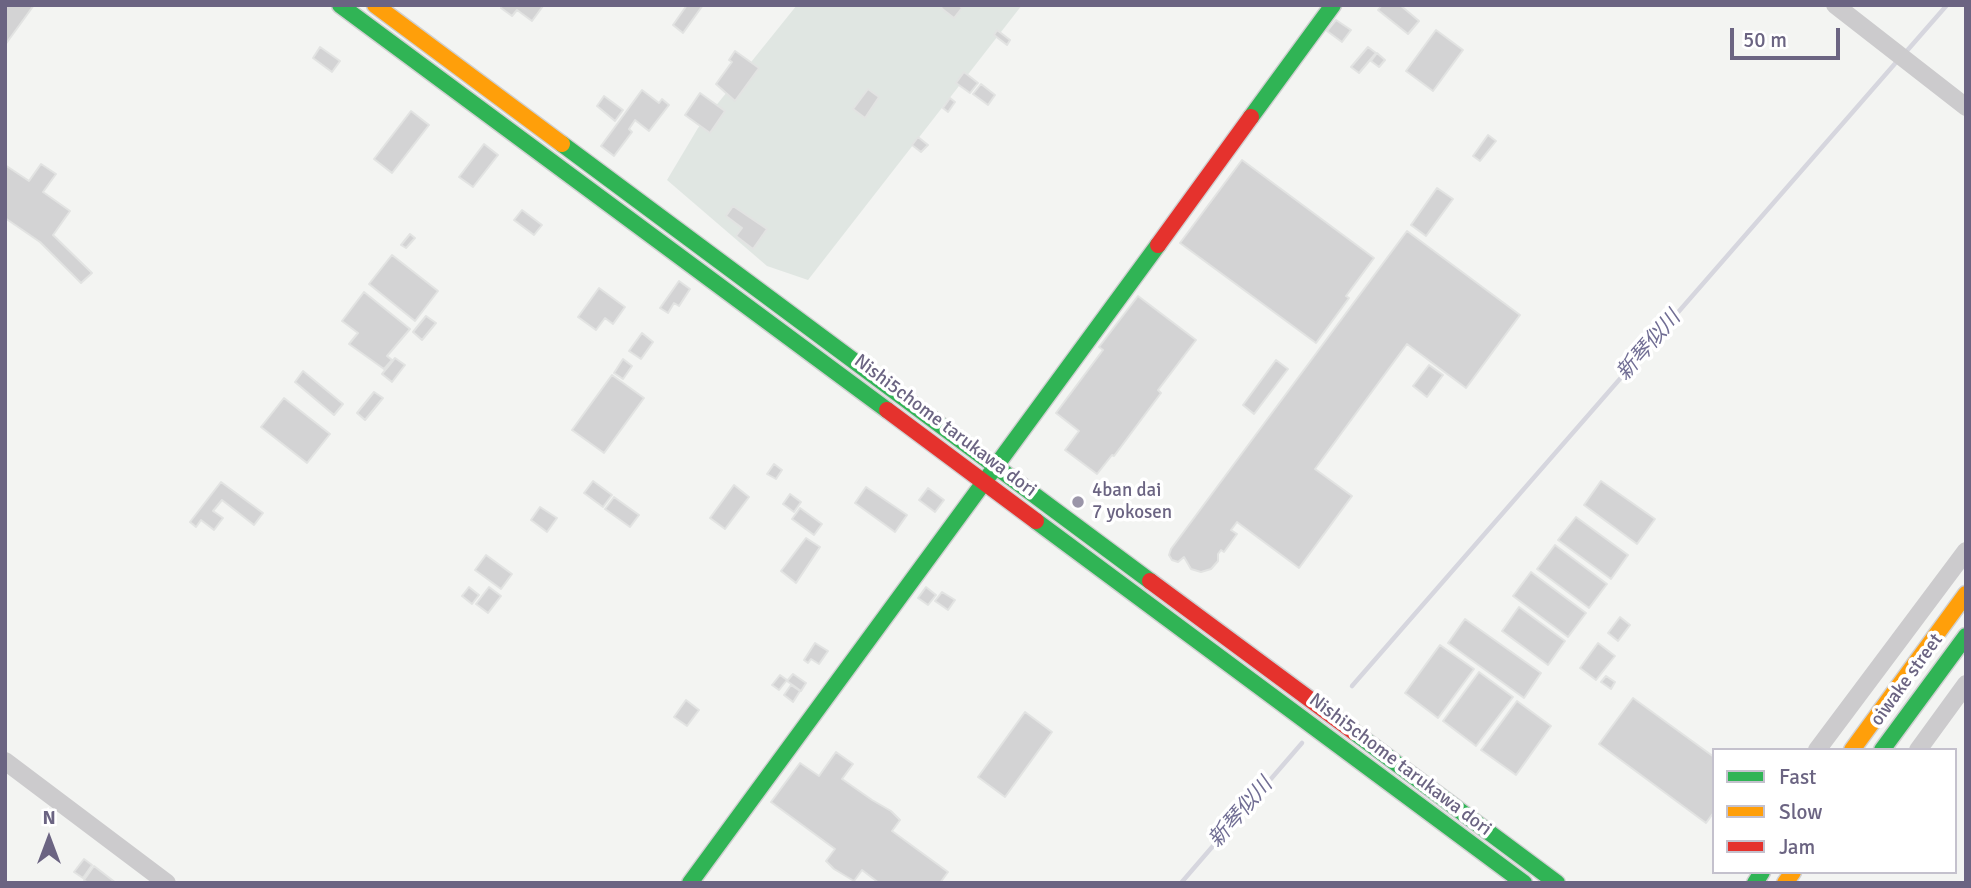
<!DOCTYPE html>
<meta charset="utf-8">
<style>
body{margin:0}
#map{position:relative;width:1971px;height:888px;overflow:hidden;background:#f3f4f2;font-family:Signika,sans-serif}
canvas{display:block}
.frame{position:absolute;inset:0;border:7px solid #6b6482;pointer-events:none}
.legend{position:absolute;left:1712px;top:748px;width:245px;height:126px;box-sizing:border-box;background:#fff;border:2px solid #c4c1cd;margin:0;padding:9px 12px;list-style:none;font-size:21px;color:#6b6482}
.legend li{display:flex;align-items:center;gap:14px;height:35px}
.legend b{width:35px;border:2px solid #c4c1cd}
.north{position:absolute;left:14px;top:804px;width:70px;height:70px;-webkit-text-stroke:5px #fff;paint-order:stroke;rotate:0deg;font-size:19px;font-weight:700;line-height:28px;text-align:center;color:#6b6482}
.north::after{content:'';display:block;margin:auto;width:24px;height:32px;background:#6b6482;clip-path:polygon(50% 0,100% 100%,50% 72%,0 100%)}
.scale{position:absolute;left:1730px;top:28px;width:110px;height:32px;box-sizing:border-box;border:4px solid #6b6482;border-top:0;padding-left:9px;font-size:21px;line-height:24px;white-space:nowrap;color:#6b6482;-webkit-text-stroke:5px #fff;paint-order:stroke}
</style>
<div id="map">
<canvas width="1971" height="888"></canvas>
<div class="frame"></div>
<ul class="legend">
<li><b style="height:9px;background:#30b455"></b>Fast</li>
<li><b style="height:9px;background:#ff9f0a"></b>Slow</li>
<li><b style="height:9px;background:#e5322d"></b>Jam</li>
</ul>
<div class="north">N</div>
<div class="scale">50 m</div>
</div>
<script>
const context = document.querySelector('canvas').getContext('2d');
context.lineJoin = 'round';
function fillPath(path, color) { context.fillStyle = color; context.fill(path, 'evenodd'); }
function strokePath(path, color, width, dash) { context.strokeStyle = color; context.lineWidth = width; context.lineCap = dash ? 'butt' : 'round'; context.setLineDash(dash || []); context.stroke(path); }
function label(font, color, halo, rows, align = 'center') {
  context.font = font + ' Signika,"Noto Sans JP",sans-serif'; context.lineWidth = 7; context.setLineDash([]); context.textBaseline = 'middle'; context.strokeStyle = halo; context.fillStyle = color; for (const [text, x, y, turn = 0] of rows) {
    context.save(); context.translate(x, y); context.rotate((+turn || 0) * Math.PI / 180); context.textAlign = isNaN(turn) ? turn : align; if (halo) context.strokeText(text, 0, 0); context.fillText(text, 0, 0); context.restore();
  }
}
fillPath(new Path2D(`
 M797 5H1022L808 280 767 266 667 180 698 128Z`), '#e0e6e2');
strokePath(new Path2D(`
 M1905 53 1947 5
 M1352 686 1899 59
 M1181 883 1302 743`), '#d6d6de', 4.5);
const building = new Path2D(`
 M5 5H34L5 45Z
 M502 5H542L543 6 532 21 517 10 512 16 501 8Z
 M687 5H703L683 33 673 25Z
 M943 5H959L962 8 954 18 941 8Z
 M1382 5H1400L1419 21 1408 34 1378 10Z
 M1336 20 1351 30 1342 42 1327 31Z
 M997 30 1010 40 1007 45 994 35Z
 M1436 30 1463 50 1433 91 1406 71Z
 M320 47 340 61 332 72 313 58Z
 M1368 47 1376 53 1359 73 1351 67Z
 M735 51 759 68 735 101 716 84 732 62 729 60Z
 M1377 53 1385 60 1379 67 1371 61Z
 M964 72 978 83 970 93 956 83Z
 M981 84 995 95 988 105 973 94Z
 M868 89 879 97 865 118 853 109Z
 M642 90 659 103 662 99 669 105 649 131 635 120 629 129 632 132 614 156 601 146Z
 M700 93 725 111 710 133 685 115Z
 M604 96 623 110 615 121 597 106Z
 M950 98 955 102 948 112 943 108Z
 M411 111 429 125 392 173 374 159Z
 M1488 135 1496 141 1480 161 1473 156Z
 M918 137 928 145 921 152 912 145Z
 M484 144 498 155 473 187 459 177Z
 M1242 160 1374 258 1346 296 1349 298 1316 343 1180 243Z
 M41 164 56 174 43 192 70 211 53 235 92 273 81 283 40 242 5 218V165L29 181Z
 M1437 188 1453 199 1426 236 1411 225Z
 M733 206 767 229 753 249 736 236 742 228 726 216Z
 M522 210 542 225 534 235 514 220Z
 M1407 231 1520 315 1466 388 1407 344 1315 469 1352 496 1299 568 1237 522 1231 530 1237 534 1224 552 1221 550 1218 554V561L1211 569 1201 572 1191 569 1184 557 1178 562 1172 560 1169 555 1171 549Z
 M410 234 415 238 406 248 401 245Z
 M392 255 438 291 415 321 369 284Z
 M679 281 690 289 679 306 674 303 668 313 660 308Z
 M599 288 625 307 613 324 605 318 596 330 578 317Z
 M364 292 410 329 387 356 392 360 384 369 349 344 358 333 342 321Z
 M1138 296 1196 340 1158 390 1161 393 1114 456 1112 455 1097 474 1065 450 1079 431 1056 413 1103 350 1099 347Z
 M426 316 436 323 422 340 413 332Z
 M642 333 653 342 641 359 629 351Z
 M395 358 405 365 392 382 382 374Z
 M623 359 632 366 623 379 614 373Z
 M1276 360 1288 369 1254 414 1243 405Z
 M1429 365 1443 375 1427 397 1413 386Z
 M303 371 343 404 334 415 295 382Z
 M612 375 644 398 604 453 572 430Z
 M374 392 383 398 365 420 357 413Z
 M284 398 330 434 307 463 261 427Z
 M774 464 782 470 776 479 767 474Z
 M593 481 612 495 603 507 584 493Z
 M1601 481 1655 519 1637 544 1584 505Z
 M221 482 263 513 254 525 222 500 213 511 223 518 214 530 201 520 196 527 190 522Z
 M734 485 749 497 725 529 710 518Z
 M866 487 907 515 895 532 855 503Z
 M928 488 944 500 935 512 919 500Z
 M790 494 801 502 794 512 783 504Z
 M614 497 639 515 630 527 605 509Z
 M540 507 557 518 547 532 531 520Z
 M800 508 822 524 814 535 792 519Z
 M1576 517 1628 555 1611 579 1558 540Z
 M806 538 820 547 796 583 781 571Z
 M1555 545 1607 584 1589 608 1537 569Z
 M486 555 512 574 501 589 475 570Z
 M1531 572 1586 613 1568 637 1513 596Z
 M469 587 479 595 472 604 462 596Z
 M489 587 501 596 488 613 476 604Z
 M926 587 936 595 928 605 918 598Z
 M942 592 955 600 948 610 935 601Z
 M1519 607 1565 641 1548 665 1502 631Z
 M1620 617 1630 625 1618 641 1608 633Z
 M1465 619 1541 673 1524 698 1448 643Z
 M815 643 828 651 819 664 811 659 808 663 804 660Z
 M1598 643 1615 656 1596 680 1580 668Z
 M1440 645 1474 669 1438 718 1405 693Z
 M1479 672 1513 697 1476 746 1443 721Z
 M793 674 806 683 801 691 787 681Z
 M780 675 787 680 779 690 772 685Z
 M1606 676 1615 682 1611 689 1601 682Z
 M791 685 800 691 793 702 784 695Z
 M1633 698 1714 757V812L1706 823 1599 744Z
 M686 700 699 710 687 726 674 717Z
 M1517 701 1551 726 1516 775 1481 750Z
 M1025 712 1052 732 1005 797 978 777Z
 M836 752 853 764 842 779 872 800 891 811 900 820 892 831 948 872 940 883H879L862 870 854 881 834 869 826 861 835 849 771 802 800 763 819 776Z
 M84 859 92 865 83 878 74 872Z
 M94 866 116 883H88L84 880Z`);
fillPath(building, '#d3d3d4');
strokePath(building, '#e2e3e2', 2);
const fast = new Path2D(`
 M340 5 887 410
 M1251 117 1333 5
 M562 144 1150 581
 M1036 521 1524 883
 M1354 732 1557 883
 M1882 750 1966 636
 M690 883 1158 245
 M1755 883 1762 872`);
const slow = new Path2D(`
 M375 5 562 144
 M1852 750 1966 594
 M1785 883 1793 872`);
const jam = new Path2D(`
 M1158 245 1251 117
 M887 410 1036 521
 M1150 581 1354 732`);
strokePath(fast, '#d0d0d1', 19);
strokePath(slow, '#d0d0d1', 19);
strokePath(jam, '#d0d0d1', 19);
strokePath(new Path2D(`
 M1835 5 1966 107
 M1817 750 1966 551
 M1918 750 1966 684
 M5 761 167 883`), '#cccbcd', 18);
strokePath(fast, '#30b455', 16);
strokePath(slow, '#ff9f0a', 16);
strokePath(jam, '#e5322d', 16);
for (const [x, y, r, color] of [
 [1078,502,7,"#9b96a9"]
]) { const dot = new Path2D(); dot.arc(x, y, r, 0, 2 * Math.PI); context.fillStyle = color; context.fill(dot); strokePath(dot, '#fff', 2.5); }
label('19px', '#6b6482', '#fff', [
 ["Nishi5chome tarukawa dori",945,426,37],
 ["oiwake street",1907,680,-54],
 ["Nishi5chome tarukawa dori",1400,765,37]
]);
label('19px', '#6b6482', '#fff', [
 ["4ban dai",1092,491],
 ["7 yokosen",1092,513]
], 'left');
label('italic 21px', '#716e94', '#fff', [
 ["新琴似川",1649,346,-49],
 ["新琴似川",1241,813,-49]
]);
</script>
